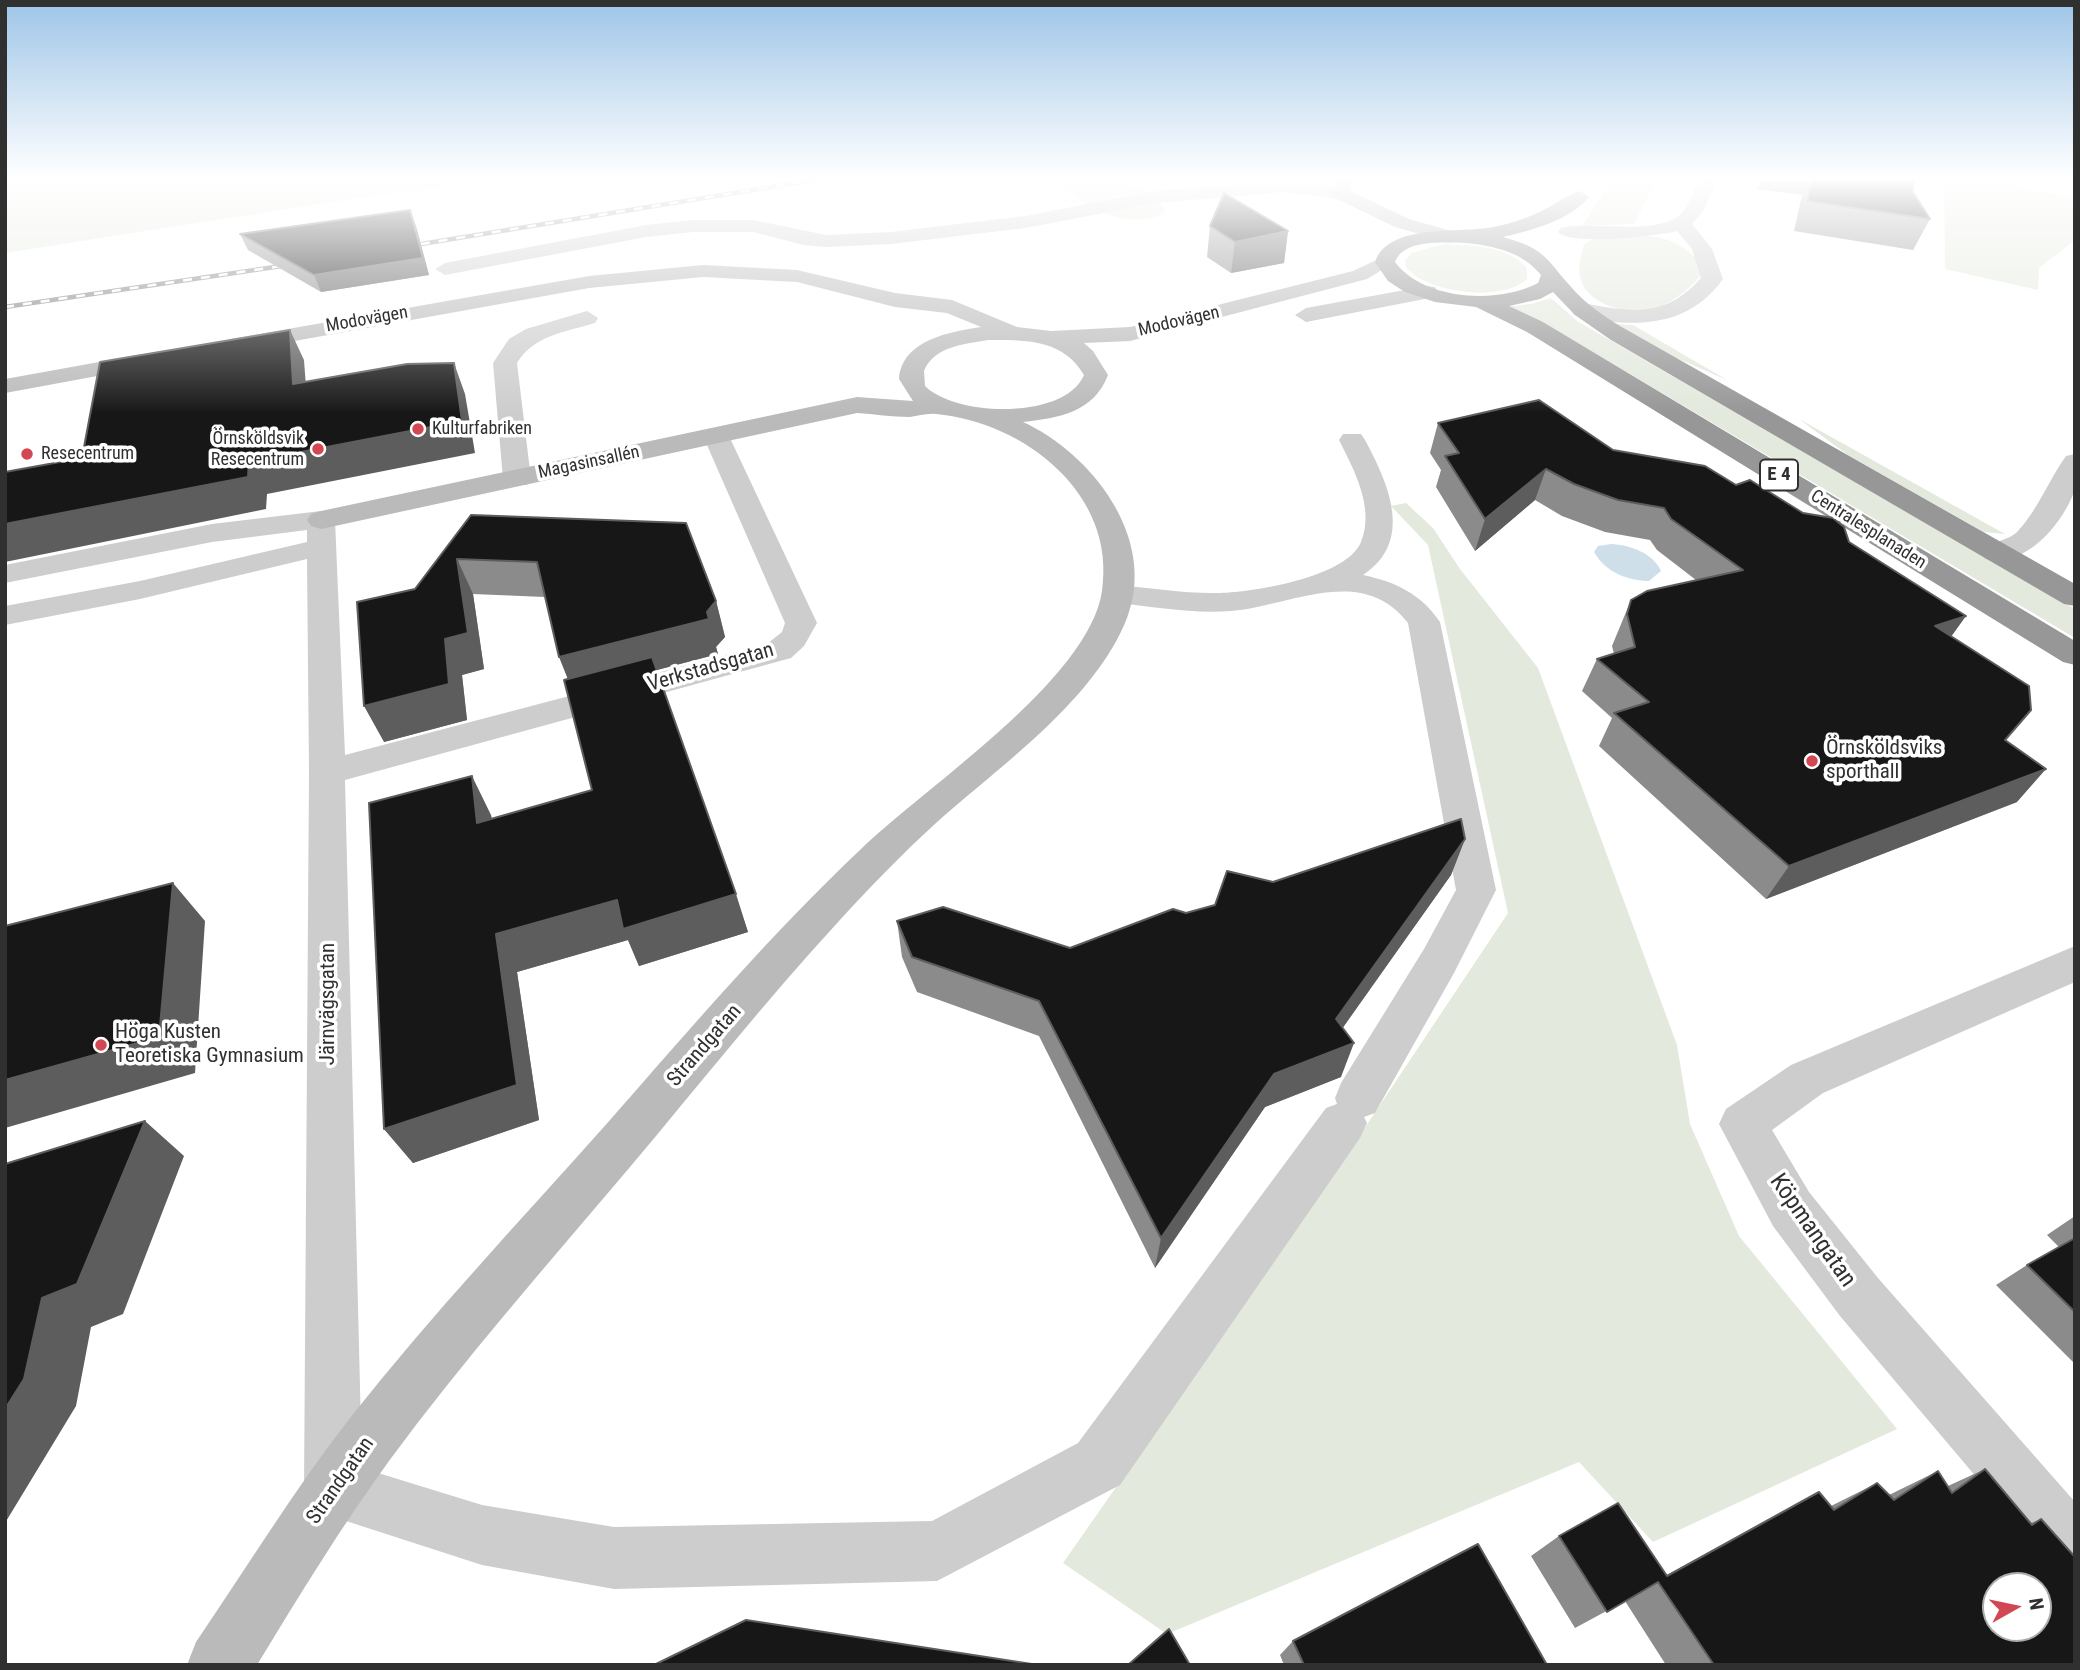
<!DOCTYPE html>
<meta charset="utf-8">
<style>
body{margin:0}
#map{position:relative;width:2080px;height:1670px;overflow:hidden;background:#fff;font-family:"Roboto Condensed",sans-serif}
canvas{display:block}
.frame{position:absolute;inset:0;border:7px solid #303030;pointer-events:none}
.north{position:absolute;left:1982px;top:1572px;width:70px;height:70px;box-sizing:border-box;background:#fff;border:2px solid #acacac;border-radius:50%;rotate:81deg;font-size:19px;font-weight:700;line-height:28px;text-align:center;color:#303030}
.north::after{content:'';display:block;margin:auto;width:24px;height:32px;background:#d24852;clip-path:polygon(50% 0,100% 100%,50% 72%,0 100%)}
</style>
<div id="map">
<canvas width="2080" height="1670"></canvas>
<div class="frame"></div>
<div class="north">N</div>
</div>
<script>
const context = document.querySelector('canvas').getContext('2d');
context.lineJoin = 'round';
function fillPath(path, color) { context.fillStyle = color; context.fill(path, 'evenodd'); }
function strokePath(path, color, width, dash) { context.strokeStyle = color; context.lineWidth = width; context.lineCap = dash ? 'butt' : 'round'; context.setLineDash(dash || []); context.stroke(path); }
function label(font, color, halo, rows, align = 'center') {
  context.font = font + ' "Roboto Condensed",sans-serif'; context.lineWidth = 7; context.setLineDash([]); context.textBaseline = 'middle'; context.strokeStyle = halo; context.fillStyle = color; for (const [text, x, y, turn = 0] of rows) {
    context.save(); context.translate(x, y); context.rotate((+turn || 0) * Math.PI / 180); context.textAlign = isNaN(turn) ? turn : align; if (halo) context.strokeText(text, 0, 0); context.fillText(text, 0, 0); context.restore();
  }
}
fillPath(new Path2D(`
 M5 180H505L376 195 5 253Z
 M1052 180C1094 180 1135 172 1165 209L1163 214C1118 231 1087 205 1052 180Z
 M1612 180H1656L1634 224 1582 226Z
 M1944 180H2018L2016 187 2075 198V240L2039 268 2038 290 1945 269Z
 M1630 234C1663 237 1676 238 1700 262V277C1685 292 1671 304 1650 310 1629 316 1590 304 1582 283 1577 271 1580 257 1584 245L1597 236Z
 M1445 244C1472 245 1508 246 1527 268V279C1502 303 1426 293 1406 267L1405 261 1411 253Z
 M1551 298 1577 321 2075 609V638L1546 324 1505 307 1531 304Z
 M1616 324 1633 325 1727 380 1672 356Z
 M1799 419 2005 534 1984 532 1848 455Z
 M1406 503 1433 528 1460 569 1538 668 1677 1045 1690 1124 1739 1236 1897 1429 1653 1542 1579 1462 1167 1634 1063 1563 1314 1204 1508 913 1428 545 1391 506Z`), '#e3e9dd');
fillPath(new Path2D(`
 M1611 544C1630 545 1653 553 1661 571L1649 581C1628 581 1605 572 1594 552L1598 546Z`), '#cfdfe9');
fillPath(new Path2D(`
 M1699 180H1717L1703 211 1692 224 1712 249 1723 279C1687 330 1629 328 1574 315L1571 310 1574 305 1582 303C1632 312 1664 319 1701 278L1692 249 1677 231C1658 236 1569 246 1558 232L1561 228C1592 220 1656 237 1681 214 1689 206 1693 191 1699 180Z
 M1283 182 1340 187 1349 193 1340 199 1283 192 1156 203 1025 228 891 244 826 247 804 245 753 232H693L646 237 445 275 435 269 445 263 646 225 693 220H753L826 235 891 232 1025 216 1156 191Z
 M587 311 598 318 595 323C565 332 534 335 517 363L531 479 527 485H507L503 479 493 363 509 339 526 329Z
 M716 428 725 430 729 436 817 623 804 646 791 658 345 780 362 1468 482 1505 614 1527 932 1521 1078 1443 1326 1108 1337 1104 1335 1098 1341 1083 1424 949 1456 890 1408 623C1362 563 1290 606 1231 611 1193 614 1155 607 1118 603L1107 601 1103 594 1107 587 1118 585C1152 588 1186 594 1220 593 1254 592 1347 577 1361 542 1375 508 1354 470 1339 440L1343 434H1361L1365 440C1388 483 1415 541 1363 575 1396 582 1421 594 1440 622L1496 890 1454 973 1375 1113 1364 1117 1367 1123 1360 1138 1120 1485 937 1581 614 1589 482 1565 312 1510 304 1489 309 772 307 559 140 599 5 625V606L140 581 307 542V530L212 542 5 583V565L212 524 321 511 331 514 335 520 345 755 767 644 782 632 785 623 703 436 707 430Z
 M2075 454C2075 466 2077 481 2074 492 2062 525 2024 569 1985 559L1981 553C1990 540 2008 542 2018 531 2039 508 2048 481 2066 456Z
 M2075 946V982L1823 1093 1772 1130 1809 1192 1878 1278 2075 1502V1578L2054 1569 1840 1316 1773 1226 1719 1124 1726 1109 1791 1065Z`), '#cdcdcd');
fillPath(new Path2D(`
 M1339 180H1357L1350 191 1409 219 1458 233 1461 237 1451 243 1395 227 1333 197 1331 193Z
 M1385 256 1392 258 1395 262 1367 279 1130 341 1084 343 1093 351 1108 375C1094 412 1059 418 1023 422 1091 453 1158 538 1127 618 1095 700 1000 766 936 823 902 854 870 887 839 921 766 1000 699 1085 630 1167 548 1264 464 1359 389 1461 341 1527 299 1596 257 1665H187L196 1642C247 1567 294 1490 350 1418 432 1314 522 1219 610 1120 691 1028 771 934 860 850 925 787 1089 680 1102 591 1117 494 1024 422 936 414 927 413 918 416 910 417 892 417 874 414 857 413L321 529 311 526 307 520 311 514 321 511 857 397 913 401 899 379C902 340 949 332 981 327L947 313 895 307 797 282 703 277 589 288 239 351 231 349 227 344 231 339 589 276 703 265 797 270 895 293 952 300 1017 327 1051 331 1130 327 1353 271ZM988 340C1026 340 1063 339 1084 375 1065 420 956 417 925 386L924 371C934 346 965 344 988 340Z
 M1427 286 1435 287 1438 292 1435 297 1306 322 1295 315 1306 308Z
 M149 353 157 355 161 360 157 365 5 393V379Z`), '#bababa');
fillPath(new Path2D(`
 M1580 191 1589 197C1571 220 1529 231 1503 237 1546 249 1545 258 1572 288 1585 303 1602 315 1620 326L2075 584V606L2064 604 1611 340 1575 315 1553 292 1540 299 1509 306 1543 322 2075 641V665L2063 662 1527 332 1476 307 1435 302 1405 292 1388 281 1375 262C1389 222 1461 234 1494 227 1514 223 1533 216 1551 206 1560 201 1569 194 1580 191ZM1466 243C1494 246 1523 252 1541 275L1538 283C1499 304 1424 301 1395 262 1404 238 1446 243 1466 243Z`), '#979797');
const rail = new Path2D(`
 M403 247 814 180
 M5 307 295 264`);
strokePath(rail, '#858585', 4.5);
strokePath(rail, '#fff', 2.5, [9]);
fillPath(new Path2D(`
 M1761 180H1914L1913 192 1930 219 1913 250 1794 231 1802 195 1758 189Z
 M416 226 429 275 321 292 248 250 240 234Z
 M1210 226 1288 231 1284 263 1231 273 1207 257Z
 M1438 423 1613 450 1736 485 1849 542 1951 637 2006 741 2017 802 1766 899 1599 746 1612 718 1582 691 1597 659 1614 654 1612 646 1631 600 1696 580 1657 550 1650 540 1605 532 1562 516 1535 500 1475 551 1436 487 1441 470 1430 453Z
 M471 515 716 601 725 637 716 647 718 654 657 670 748 932 639 966 628 940 517 972 539 1120 413 1163 384 1129 491 815 492 819 592 790 568 679 545 597 473 594 484 669 462 675 467 720 384 742 415 589Z
 M1465 839 1451 875 1342 1028 1341 1077 1265 1107 1155 1268 1039 1036 917 992 902 957 897 921 1070 948 1215 905 1273 882Z
 M2075 1216V1364L1996 1285 2027 1265 2059 1247 2047 1235Z
 M1985 1469 2031 1523 2041 1519 2075 1665H1666L1625 1601 1575 1628 1531 1556 1559 1536 1667 1575 1819 1492 1831 1506 1877 1483 1889 1495 1938 1471 1948 1486Z
 M1293 1641 1547 1665H1284L1280 1655Z`), '#8b8b8b');
fillPath(new Path2D(`
 M410 210 416 226 429 275 321 292 314 275Z
 M1288 231 1284 263 1231 273 1235 242Z
 M290 330 304 360 308 415 293 384Z
 M454 363 465 394 475 453 267 494 266 509 5 562V524Z
 M1546 469 1535 500 1475 551 1485 519Z
 M457 559 473 594 484 669 462 675 467 720 384 742 364 706 445 639Z
 M716 601 725 637 716 647 718 654 573 692 559 657Z
 M1966 616 1943 648 1935 626Z
 M2046 769 2017 802 1766 899 1789 866Z
 M472 776 491 815 497 861 477 823Z
 M1465 839 1451 875 1325 1053 1336 1019Z
 M173 883 205 921 195 1073 5 1128V1080Z
 M736 894 748 932 639 966 628 940 517 972 539 1120 413 1163 384 1129 496 934 617 900Z
 M1354 1043 1341 1077 1265 1107 1155 1268 1161 1238 1274 1074Z
 M145 1121 184 1156 123 1314 91 1327 76 1406 5 1523V1409L42 1298Z`), '#5d5d5d');
const building = new Path2D(`
 M1812 180H1914L1913 192 1930 219 1807 201Z
 M1224 193 1288 231 1235 242 1210 226Z
 M410 210 423 258 314 275 240 234Z
 M290 330 293 384 407 364 454 363 462 421 249 462 248 477 5 524V472L82 458 100 362Z
 M1539 400 1613 450 1705 466 1736 485 1750 480 1803 513 1833 518 1844 527 1849 542 1966 616 1935 626 2029 686 2031 710 2005 740 2046 769 1789 866 1614 713 1649 702 1597 659 1635 647 1627 614 1631 600 1647 591 1743 570 1671 519 1664 508 1618 500 1574 484 1546 469 1485 519 1445 456 1459 453 1438 423Z
 M471 515 686 523 716 601 707 612 709 619 559 657 537 562 457 559 468 633 445 639 449 684 364 706 357 602 415 589Z
 M652 657 736 894 623 929 617 900 496 934 517 1085 384 1129 369 803 472 776 477 823 592 790 564 680Z
 M1461 819 1465 839 1336 1019 1354 1043 1274 1074 1161 1238 1039 1001 912 957 897 921 943 907 1070 948 1173 909 1186 913 1215 905 1227 871 1273 882Z
 M173 883 159 1037 5 1080V926Z
 M145 1121 77 1284 42 1298 24 1379 5 1409V1164Z
 M2075 1238V1312L2027 1265Z
 M1985 1469 2032 1525 2041 1519 2075 1557V1665H1714L1658 1582 1607 1612 1559 1536 1618 1503 1667 1576 1819 1492 1834 1510 1877 1483 1894 1500 1938 1471 1952 1493ZM1996 1586H2038V1628H1996Z
 M1478 1544 1547 1665H1304L1293 1641Z
 M746 1620 1038 1665H654Z
 M1169 1629 1190 1665H1128Z`);
fillPath(building, '#171717');
strokePath(building, '#5d5d5d', 2);
const sky = context.createLinearGradient(0, 0, 0, 414);
sky.addColorStop(0, '#9ec5e8');
sky.addColorStop(0.43, '#fff');
sky.addColorStop(1, '#ffffff00');
context.fillStyle = sky;
context.fillRect(0, 0, 2080, 414);
for (const [x, y, r, color] of [
 [418,429,7,"#d24852"],
 [318,449,7,"#d24852"],
 [27,454,7,"#d24852"],
 [1812,761,7,"#d24852"],
 [101,1045,7,"#d24852"]
]) { const dot = new Path2D(); dot.arc(x, y, r, 0, 2 * Math.PI); context.fillStyle = color; context.fill(dot); strokePath(dot, '#fff', 2.5); }
label('18px', '#303030', '#fff', [
 ["Modovägen",367,320,-10],
 ["Modovägen",1179,322,-13],
 ["Magasinsallén",589,463,-12],
 ["Centralesplanaden",1868,530,32]
]);
label('18px', '#303030', '#fff', [
 ["Kulturfabriken",432,429],
 ["Örnsköldsvik",304,439,"right"],
 ["Resecentrum",304,460,"right"],
 ["Resecentrum",41,454]
], 'left');
for (const [x, y, w] of [
 [1779,475,38]
]) { const box = new Path2D(); box.roundRect(x - w / 2, y - 15.5, w, 31, 5); context.fillStyle = '#fff'; context.fill(box); strokePath(box, '#303030', 2); }
label('bold 19px', '#303030', null, [
 ["E 4",1779,475]
]);
label('21px', '#303030', '#fff', [
 ["Verkstadsgatan",711,668,-16],
 ["Järnvägsgatan",329,1004,-90],
 ["Strandgatan",705,1046,-49],
 ["Strandgatan",341,1481,-55]
]);
label('21px', '#303030', '#fff', [
 ["Örnsköldsviks",1826,749],
 ["sporthall",1826,773],
 ["Höga Kusten",115,1033],
 ["Teoretiska Gymnasium",115,1057]
], 'left');
label('24px', '#303030', '#fff', [
 ["Köpmangatan",1812,1231,55]
]);
</script>
